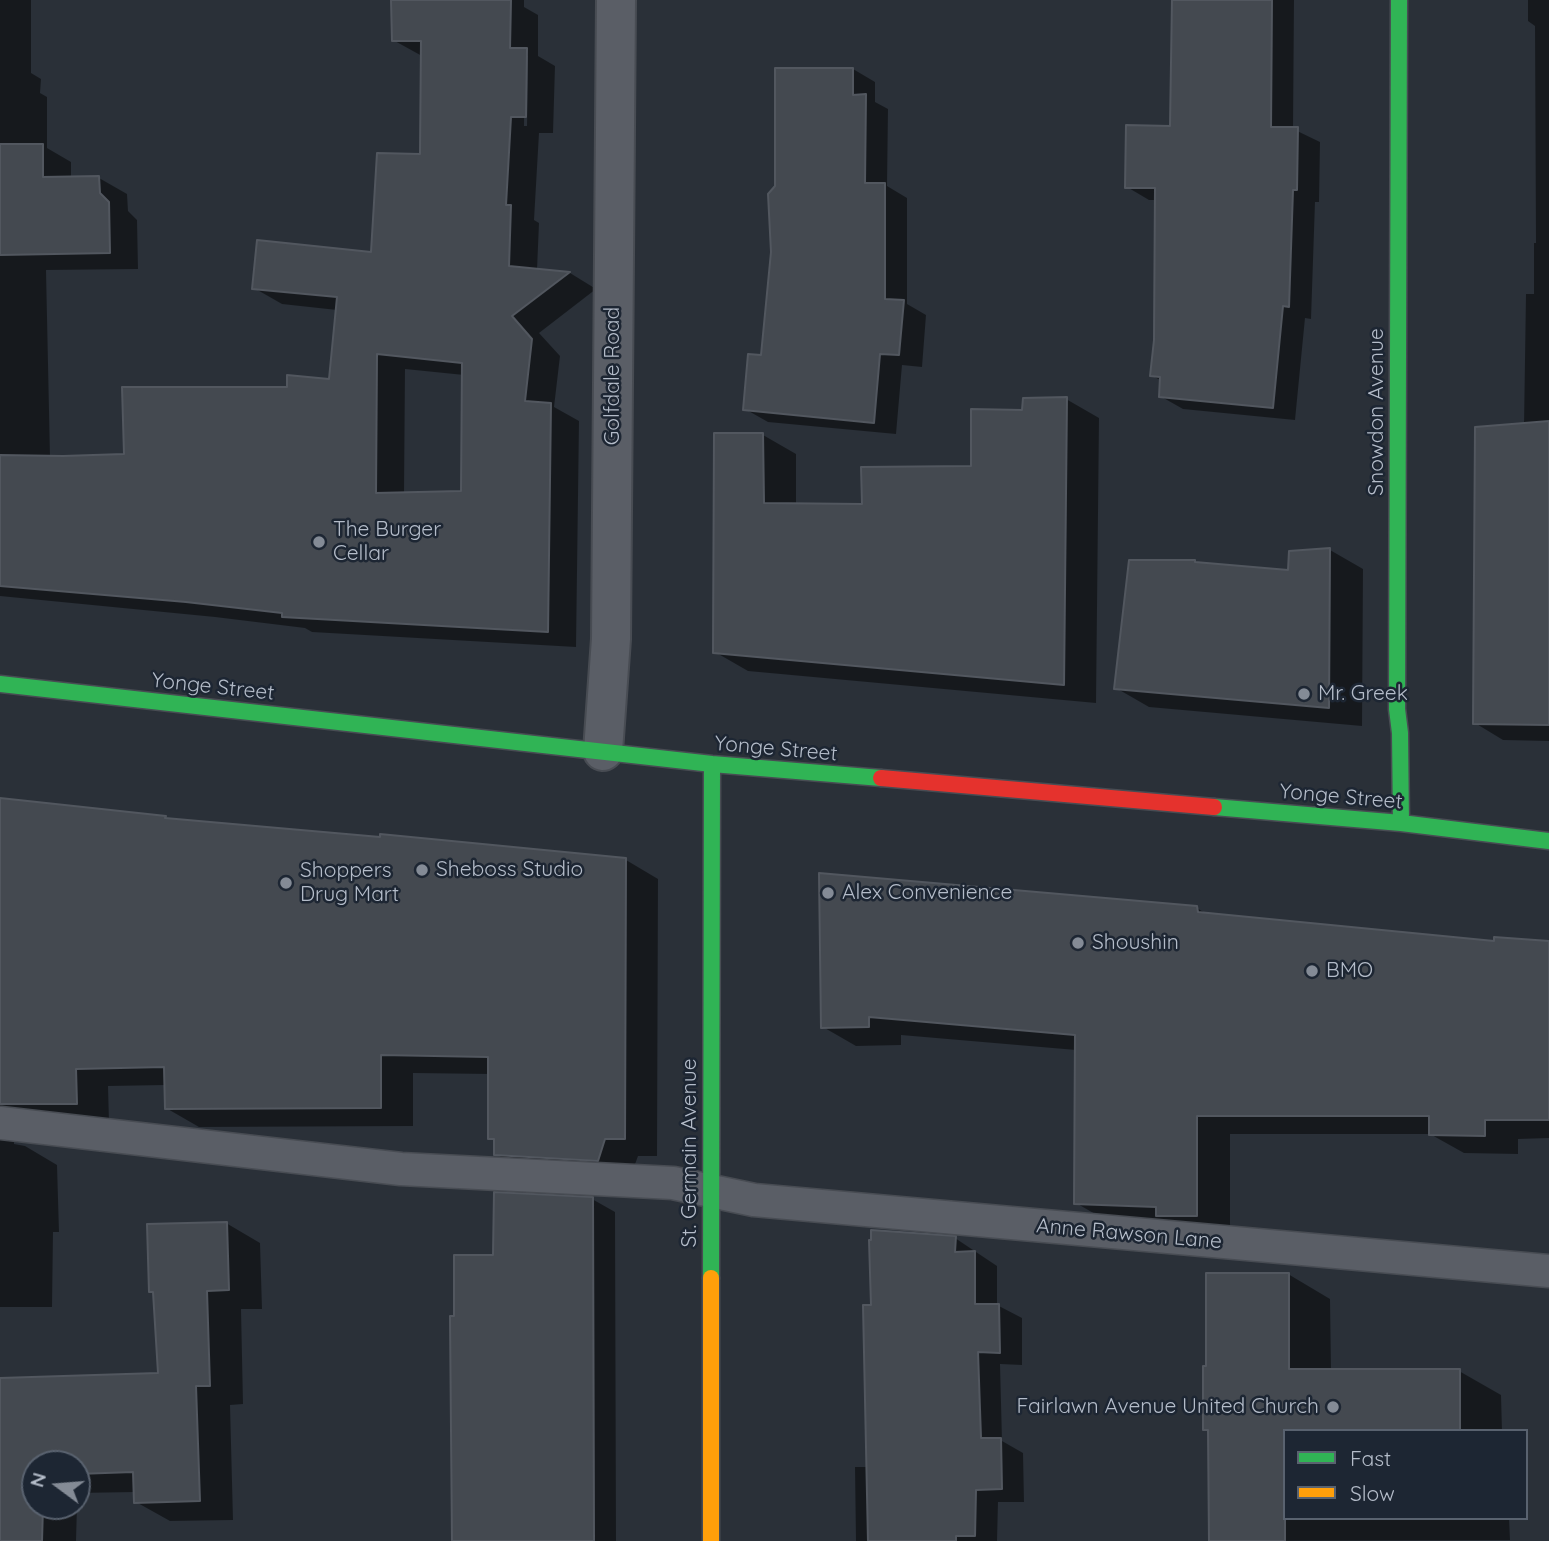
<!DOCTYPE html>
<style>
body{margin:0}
#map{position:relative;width:1549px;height:1541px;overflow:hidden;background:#2a3038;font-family:Quicksand,sans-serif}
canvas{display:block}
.legend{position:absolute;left:1283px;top:1429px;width:245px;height:91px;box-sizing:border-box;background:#1d2633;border:2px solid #59626f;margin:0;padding:9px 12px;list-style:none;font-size:21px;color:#b4bcc9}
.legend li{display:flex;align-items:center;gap:14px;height:35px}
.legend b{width:35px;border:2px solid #59626f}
.north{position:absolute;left:21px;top:1450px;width:70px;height:70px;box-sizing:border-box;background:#1d2633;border:2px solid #59626f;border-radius:50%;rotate:286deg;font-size:19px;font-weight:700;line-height:28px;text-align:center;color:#b4bcc9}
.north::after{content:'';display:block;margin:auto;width:24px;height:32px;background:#848b96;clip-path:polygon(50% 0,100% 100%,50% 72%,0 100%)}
</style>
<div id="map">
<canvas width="1549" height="1541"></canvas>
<ul class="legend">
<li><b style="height:9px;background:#30b455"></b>Fast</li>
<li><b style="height:9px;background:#ff9f0a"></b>Slow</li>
</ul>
<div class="north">N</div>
</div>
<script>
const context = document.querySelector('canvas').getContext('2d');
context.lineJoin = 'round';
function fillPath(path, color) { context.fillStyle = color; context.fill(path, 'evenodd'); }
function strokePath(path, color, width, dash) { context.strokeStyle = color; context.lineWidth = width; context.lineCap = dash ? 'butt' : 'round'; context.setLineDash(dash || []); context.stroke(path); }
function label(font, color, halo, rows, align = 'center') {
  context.font = font + ' Quicksand,sans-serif'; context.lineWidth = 5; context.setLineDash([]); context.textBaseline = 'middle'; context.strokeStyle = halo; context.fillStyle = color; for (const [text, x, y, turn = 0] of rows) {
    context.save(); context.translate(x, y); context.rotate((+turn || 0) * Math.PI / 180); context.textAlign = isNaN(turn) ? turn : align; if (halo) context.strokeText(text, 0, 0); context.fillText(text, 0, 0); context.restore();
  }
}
fillPath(new Path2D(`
 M0 0H31V73L41 79 40 93 47 97V148L71 162V178H99L127 194 128 211 137 220 138 269 46 270 50 457 125 456 289 389 330 381 337 310 282 304 254 288 372 254 421 156 422 56 393 40V0H524V7L538 15V56L555 66 553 133H539L534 220 539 223 537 270 570 273 596 289 539 333 560 356 554 407 579 421 576 647 312 632 305 628 215 617 0 596ZM525 56H528L527 126H524ZM405 369 464 375 462 493 404 494Z
 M1173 0H1294L1293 129 1320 142 1319 202H1315L1311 319 1305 318 1295 420 1183 409 1160 396 1162 381 1151 375 1155 340 1156 200H1149L1127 187 1171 127Z
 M1528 0H1549V741L1503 740 1475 723 1524 425 1526 294H1534V243H1536L1535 26 1528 21Z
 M853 69 875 82V102L888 109 887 186 907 198V304L926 315 922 367 902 365 896 434 768 422 745 409Z
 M1066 399 1099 418 1096 703 748 671 715 652 763 435 796 454V505L864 506 972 468 1024 411Z
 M1330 550 1363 569 1362 726 1149 707 1116 688 1199 564 1290 572Z
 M0 800 165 818 169 820 626 860 658 879 657 1156H638L630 1178 528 1173 496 1154V1141L490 1138V1074L413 1073V1126L199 1127 166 1108V1085L108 1086 109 1122 14 1139V1144L25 1146 57 1165 59 1232H53L52 1307H0Z
 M1197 908 1208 915 1549 947V1138L1518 1139V1154L1464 1153 1430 1134H1230V1234L1109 1222 1076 1203V1050L901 1035V1045L856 1046 823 1027Z
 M592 1199 615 1212 616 1541H454L456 1317 495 1256Z
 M226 1223 260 1243 262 1309H241L243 1404 230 1405 233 1520 170 1521 136 1502V1492L77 1493V1464H35V1506H77L76 1541H0V1380L159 1375 155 1294 150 1291Z
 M955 1238 997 1266V1305L1022 1318V1365L1000 1364 1002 1441 1023 1453 1024 1502H998L997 1541H856L855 1467H866L864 1307H872Z
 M1288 1274 1330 1299 1331 1371H1459L1501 1395 1502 1431H1285V1518H1509L1510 1540 1211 1541 1210 1432 1204 1429Z`), '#0007');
const building = new Path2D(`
 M391 0H511L510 48H527L526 117H511L506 205H511L509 266 570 272 512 316 532 339 525 401 551 403 548 632 282 617V613L186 602 0 586V455L63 456 124 454 122 387H287V375L329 379 337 297 252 289 257 240 371 252 377 153 420 154 421 41H392ZM377 354 462 363 461 491 376 493Z
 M1172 0H1272L1271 127H1298L1297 190H1293L1289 307 1283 306 1273 408 1159 397 1160 377 1150 376 1154 340 1155 188H1125L1126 125 1170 126Z
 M775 68H853V95L866 94 865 183H885V299L904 300 899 355 880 354 874 423 743 410 748 354 761 355 771 252 768 194 775 186Z
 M0 144H43V177L99 176 100 193 109 202 110 253 0 255Z
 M1067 397 1064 685 713 653 714 433H763L764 503 862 504 861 467 971 466V409L1022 410 1023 398Z
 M1549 421V725L1473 724 1475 427Z
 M1330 548 1329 708 1114 689 1129 560H1195V562L1288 570 1289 551Z
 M0 798 166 816 165 818 380 837V834L626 858 625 1139H605L598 1161 494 1155V1139H488V1057L381 1055V1108L165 1109 164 1067 76 1069 77 1104H0Z
 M819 873 1197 906 1198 912 1494 941V937L1549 941V1120H1485V1136L1429 1135V1116H1197V1216H1156V1207L1074 1204 1075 1035 869 1017V1027L821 1028Z
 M494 1192 593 1197 594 1541H452L450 1316H454V1255H493Z
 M227 1222 229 1290 207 1291 210 1386H196L200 1501 134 1503 133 1472 77 1474V1464H35V1506H43L42 1541H0V1378L158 1373 153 1292H149L147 1224Z
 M871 1230 956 1236 955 1252 975 1251V1304H999L1000 1353 978 1352 981 1438H1001L1002 1489 976 1490 975 1536H956V1541H868L863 1305H871L869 1240H871Z
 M1206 1273H1289V1369H1460V1431H1285V1541H1209L1208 1430H1203V1366H1206Z`);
fillPath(building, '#444950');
strokePath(building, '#52575f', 2);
const lane = new Path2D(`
 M0 1123 401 1169 673 1183 754 1200 1549 1271`);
const street = new Path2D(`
 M603 751 611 639 616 0`);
const fast = new Path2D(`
 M1399 0 1397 709 1400 733 1401 823
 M0 684 712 764 881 778
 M1214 807 1401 823 1549 841
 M711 1278 712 764`);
const slow = new Path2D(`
 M711 1541V1278`);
const jam = new Path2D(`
 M881 778 1214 807`);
strokePath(lane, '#484c53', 35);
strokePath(street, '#484c53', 42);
strokePath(fast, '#484c53', 19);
strokePath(slow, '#484c53', 19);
strokePath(jam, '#484c53', 19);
strokePath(lane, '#5a5e66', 32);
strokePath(street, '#5a5e66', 38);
strokePath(fast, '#30b455', 16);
strokePath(slow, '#ff9f0a', 16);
strokePath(jam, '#e5322d', 16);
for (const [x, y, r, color] of [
 [319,542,7,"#848b96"],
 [1304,694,7,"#848b96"],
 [422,870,7,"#848b96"],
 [286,883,7,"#848b96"],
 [828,893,7,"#848b96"],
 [1078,943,7,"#848b96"],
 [1312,971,7,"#848b96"],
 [1333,1407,7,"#848b96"]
]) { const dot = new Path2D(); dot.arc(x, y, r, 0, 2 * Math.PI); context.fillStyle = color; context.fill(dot); strokePath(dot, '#1d2633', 2.5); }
label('21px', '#b4bcc9', '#1d2633', [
 ["Golfdale Road",613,376,-90],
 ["Snowdon Avenue",1377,412,-90],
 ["Yonge Street",213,687,6],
 ["Yonge Street",776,749,5],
 ["Yonge Street",1341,797,5],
 ["St. Germain Avenue",690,1153,-90],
 ["Anne Rawson Lane",1129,1234,5]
]);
label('21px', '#b4bcc9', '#1d2633', [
 ["The Burger",333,530],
 ["Cellar",333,554],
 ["Mr. Greek",1318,694],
 ["Sheboss Studio",436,870],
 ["Shoppers",300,871],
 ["Drug Mart",300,895],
 ["Alex Convenience",842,893],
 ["Shoushin",1092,943],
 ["BMO",1326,971],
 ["Fairlawn Avenue United Church",1319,1407,"right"]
], 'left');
</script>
